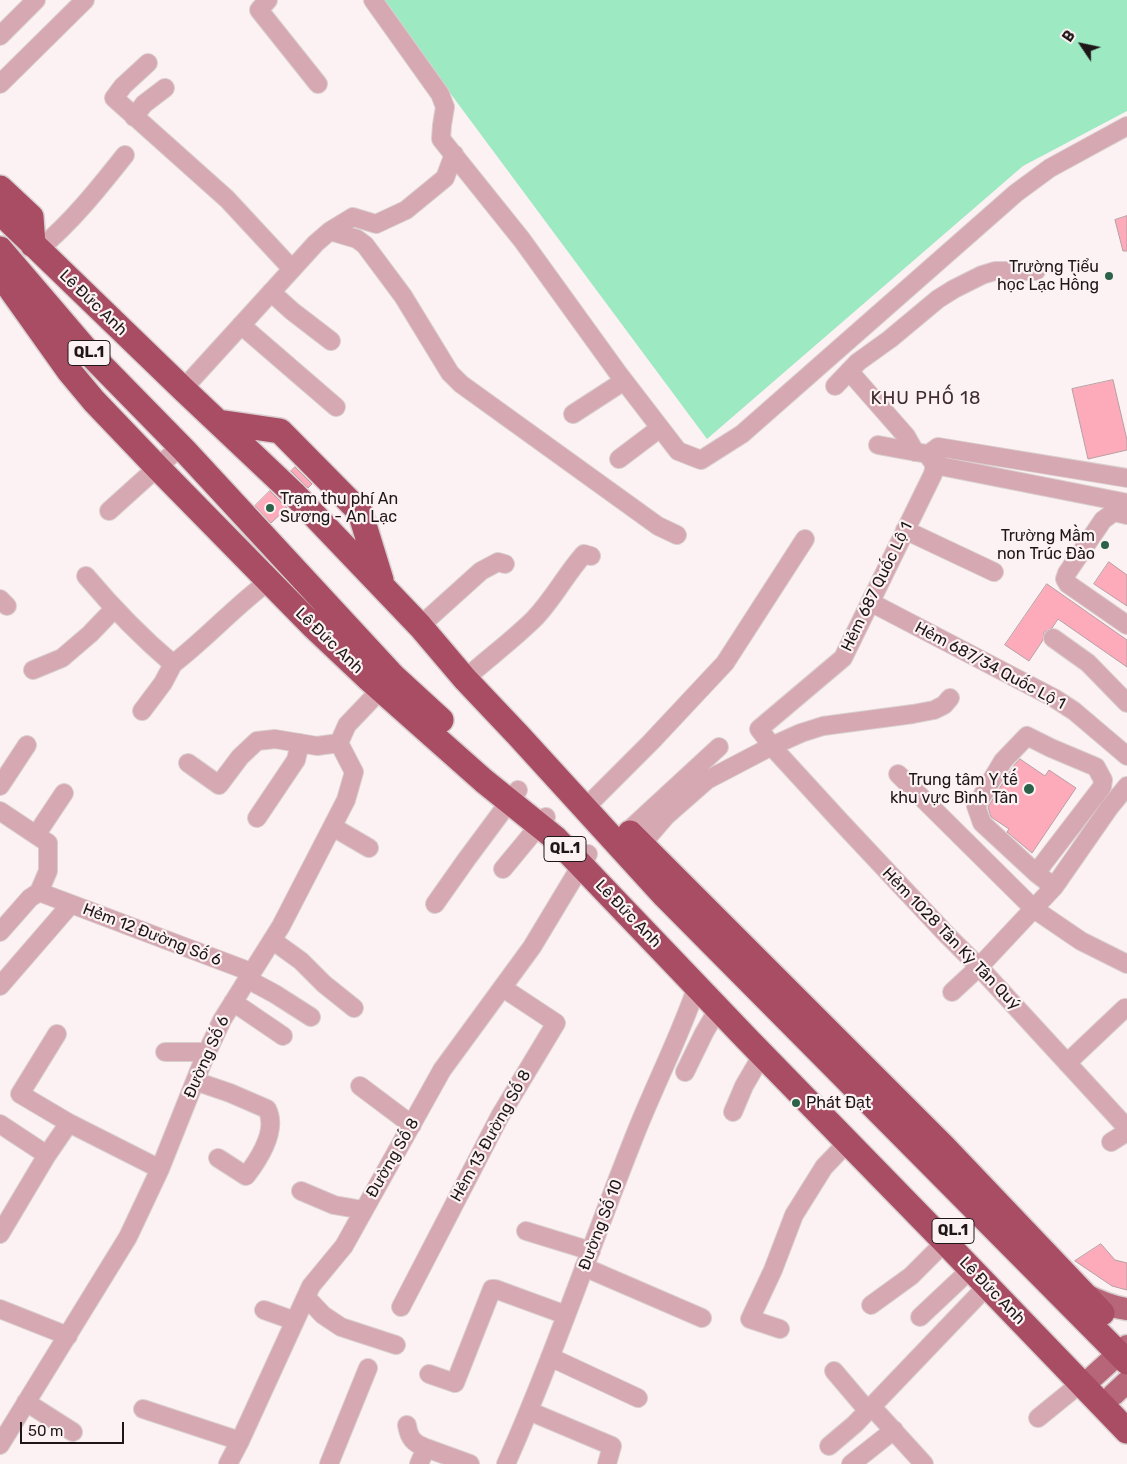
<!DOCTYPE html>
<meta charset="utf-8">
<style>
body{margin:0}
#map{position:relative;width:1127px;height:1464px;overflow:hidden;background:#fcf2f3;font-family:Rubik,sans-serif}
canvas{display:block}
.north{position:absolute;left:1057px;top:20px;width:50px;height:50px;-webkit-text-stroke:4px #fcf2f3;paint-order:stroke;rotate:304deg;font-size:14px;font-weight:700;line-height:20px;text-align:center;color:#1f1618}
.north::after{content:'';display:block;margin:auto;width:18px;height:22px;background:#1f1618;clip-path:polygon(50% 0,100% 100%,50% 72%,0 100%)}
.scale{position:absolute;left:20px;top:1422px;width:104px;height:22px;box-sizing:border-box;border:2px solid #1f1618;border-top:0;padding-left:6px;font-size:15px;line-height:18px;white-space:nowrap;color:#1f1618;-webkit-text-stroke:4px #fcf2f3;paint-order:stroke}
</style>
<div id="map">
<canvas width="1127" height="1464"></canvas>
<div class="north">B</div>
<div class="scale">50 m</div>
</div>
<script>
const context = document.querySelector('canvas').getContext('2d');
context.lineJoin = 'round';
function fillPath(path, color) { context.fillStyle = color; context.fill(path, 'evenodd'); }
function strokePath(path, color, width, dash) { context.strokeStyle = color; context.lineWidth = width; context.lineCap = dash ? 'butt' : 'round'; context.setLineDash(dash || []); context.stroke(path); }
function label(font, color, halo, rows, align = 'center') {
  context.font = font + ' Rubik,sans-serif'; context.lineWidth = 4.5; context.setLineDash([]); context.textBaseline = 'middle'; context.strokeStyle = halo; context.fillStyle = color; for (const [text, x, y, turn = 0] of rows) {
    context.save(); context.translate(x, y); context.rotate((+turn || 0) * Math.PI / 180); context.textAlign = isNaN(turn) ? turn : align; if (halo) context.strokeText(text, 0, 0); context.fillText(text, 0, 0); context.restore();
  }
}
fillPath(new Path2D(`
 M381 0H1127V111L1023 166 707 439Z`), '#9ce9c2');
const building = new Path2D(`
 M1127 216V251H1123L1115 220Z
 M1113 380 1127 440V450L1088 459 1072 389Z
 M295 467 312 484 308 488 291 471Z
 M270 491 287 508 271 523 255 506Z
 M1109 562 1127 575V606L1094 584Z
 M1047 584 1127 640V667L1058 619 1052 628 1044 632 1043 640 1029 661 1005 645Z
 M1020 759 1045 776 1049 770 1076 788 1032 853 1007 832 1009 829 991 817 988 807 1012 768Z
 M1101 1244 1115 1260 1127 1263V1290L1112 1286 1075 1261Z`);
fillPath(building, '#fdabbb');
strokePath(building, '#b69fa3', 1);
const minor = new Path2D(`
 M268 0 259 10 318 84
 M373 0 440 94 445 107 442 125 441 139 522 240 618 373 678 451 701 460 742 434 1016 193 1050 168 1127 126
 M0 36 36 0
 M148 63 123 86 114 98 227 199 292 269
 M0 84 85 0
 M134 117 144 104 165 88
 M330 231 357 239 365 245 403 296 450 373 461 384 658 526 677 535
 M38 250C71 223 98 189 125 155
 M271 292 292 311 331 341
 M241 325 336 407
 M849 371 906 436 915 452
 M835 386 858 362 890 339 938 299 954 289 982 275 995 271H1036
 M183 389 316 243 330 231 353 217 376 224 406 210 445 178 454 154
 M573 414 624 381
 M878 445 927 454 935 465 1127 503
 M938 447 933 474 843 658 759 729 775 750 841 822 947 935 979 967 1127 1128
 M930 453 938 447 1127 478
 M619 459 660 428
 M109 511 180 447
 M1127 515 1114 512 1103 520 1067 573 1065 579 1068 584 1127 625
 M905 530 994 572
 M86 576C113 608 141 637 173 664 207 638 235 606 269 581
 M0 599 7 606
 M870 602 1054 698 1074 711 1127 756
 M420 626 481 571 498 562 505 564
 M1053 638 1088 663 1127 703
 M33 670 62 658 90 634 114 609
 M465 679C488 658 513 640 535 618 554 598 566 574 584 554L591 556
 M142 711 163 683 173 664
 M188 763 219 785 240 757 257 741 275 739 317 746 339 743
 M898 774 1034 909 1081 941 1127 964
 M0 786 27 745
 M585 808 651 742 725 663 805 539
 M0 811 48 843V871L39 892 71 904
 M257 818 296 760 300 743
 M333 827 369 848
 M628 831 719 747
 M36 835 64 793
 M641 845 666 816 707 780 772 746 801 733 823 726 913 714 934 710 944 705 950 698
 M503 869 546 817
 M1036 873 1102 787 1103 780 1096 767 1051 748 1027 736 1003 761 976 806 982 823 1036 873 1054 887
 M435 904 466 860 518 790
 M0 932 30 898 39 892
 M272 940 301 961 324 984 354 1008
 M247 979 275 994 311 1017
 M0 986 71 904 251 972
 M952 992 979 967 1054 887 1109 808 1127 786
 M233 1002 283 1036
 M57 1034 20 1094 69 1123 160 1169
 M165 1052H207
 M1067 1063 1125 1008
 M685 1072 704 1033 718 1009
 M195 1081 230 1093 267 1109C278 1130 259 1159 246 1176L218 1158
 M360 1086 412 1125
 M733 1112 744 1086 762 1055
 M0 1124 47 1155
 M1111 1142 1127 1132
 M301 1191 334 1205 363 1210
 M526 1231 591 1251
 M0 1234 47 1155 69 1123
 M584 1267 702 1318
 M306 1297 323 1315 341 1327 396 1345
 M871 1305 911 1276 945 1242
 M401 1307 500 1116 556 1023 503 988
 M0 1309 68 1336
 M264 1310 295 1321
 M920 1317 971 1269
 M780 1329 750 1319 773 1270 794 1215 824 1167 847 1143
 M550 1357 638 1398
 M834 1371 868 1411
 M429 1374 455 1383 492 1289H495L566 1315
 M26 1402 73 1432
 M872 1407 924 1464
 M143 1409 240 1441
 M529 1411 612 1446 607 1464
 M1038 1418 1081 1383
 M407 1425C409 1438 413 1443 426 1448
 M0 1445 128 1237 160 1169 203 1061 222 1020 281 926 346 800 354 772 339 743 347 725 388 682
 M829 1446 855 1424 987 1286
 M228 1464 240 1441 311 1286 344 1246 442 1070 532 947 588 854
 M329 1464 368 1368
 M419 1464 426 1448 470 1464
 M506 1464C553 1358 590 1248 633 1140 653 1088 679 1039 697 986
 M851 1464 894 1430`);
const major = new Path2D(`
 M1084 1294C1098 1301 1111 1307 1127 1309
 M1094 1376 1127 1346
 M1113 1395 1127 1382`);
const highway = new Path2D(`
 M0 188 31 217 33 245
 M0 212 183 389 293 493 420 626 465 679 518 735 665 896 1127 1362
 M0 249 88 352 185 451 393 676 441 720
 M0 274 69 371 94 401 158 468 314 627 369 679 484 781 555 838 747 1039 945 1242 1127 1431
 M218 422 280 431 360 512 381 580
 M630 833 944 1147 1102 1313`);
strokePath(minor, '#d9cfd0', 20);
strokePath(major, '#d9cfd0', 25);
strokePath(highway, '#d9cfd0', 28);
strokePath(minor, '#d6a8b1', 18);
strokePath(major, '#b66678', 22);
strokePath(highway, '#a94d64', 25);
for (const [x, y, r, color] of [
 [1109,276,5,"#2b6249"],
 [270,508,5,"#2b6249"],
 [1105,545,5,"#2b6249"],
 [1029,789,6,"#2b6249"],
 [796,1103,5,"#2b6249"]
]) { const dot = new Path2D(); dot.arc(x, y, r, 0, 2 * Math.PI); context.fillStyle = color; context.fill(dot); strokePath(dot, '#fcf2f3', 2); }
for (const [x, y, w] of [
 [89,353,42],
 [565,849,42],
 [953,1231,42]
]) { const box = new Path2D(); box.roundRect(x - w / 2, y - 12.5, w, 25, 4); context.fillStyle = '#fcf2f3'; context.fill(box); strokePath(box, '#1f1618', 1); }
label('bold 15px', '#1f1618', null, [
 ["QL.1",89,353],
 ["QL.1",565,849],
 ["QL.1",953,1231]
]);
label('16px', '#1f1618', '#fcf2f3', [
 ["Trường Tiểu",1099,267],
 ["học Lạc Hồng",1099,285],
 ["Trạm thu phí An",280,499,"left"],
 ["Sương - An Lạc",280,517,"left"],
 ["Trường Mầm",1095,536],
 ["non Trúc Đào",1095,554],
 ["Trung tâm Y tế",1018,780],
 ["khu vực Bình Tân",1018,798],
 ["Phát Đạt",806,1103,"left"]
], 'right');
label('16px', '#1f1618', '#fcf2f3', [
 ["Lê Đức Anh",93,303,44],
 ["Hẻm 687 Quốc Lộ 1",877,587,-64],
 ["Lê Đức Anh",329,641,44],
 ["Hẻm 687/34 Quốc Lộ 1",990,666,28],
 ["Lê Đức Anh",628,914,46],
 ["Hẻm 12 Đường Số 6",152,935,21],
 ["Hẻm 1028 Tân Kỳ Tân Quý",951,939,46],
 ["Đường Số 6",207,1057,-66],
 ["Hẻm 13 Đường Số 8",491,1136,-61],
 ["Đường Số 8",393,1158,-60],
 ["Đường Số 10",601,1225,-69],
 ["Lê Đức Anh",992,1291,46]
]);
context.letterSpacing = '1px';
label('18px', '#402d31', '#fcf2f3', [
 ["KHU PHỐ 18",926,399]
]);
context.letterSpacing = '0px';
</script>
